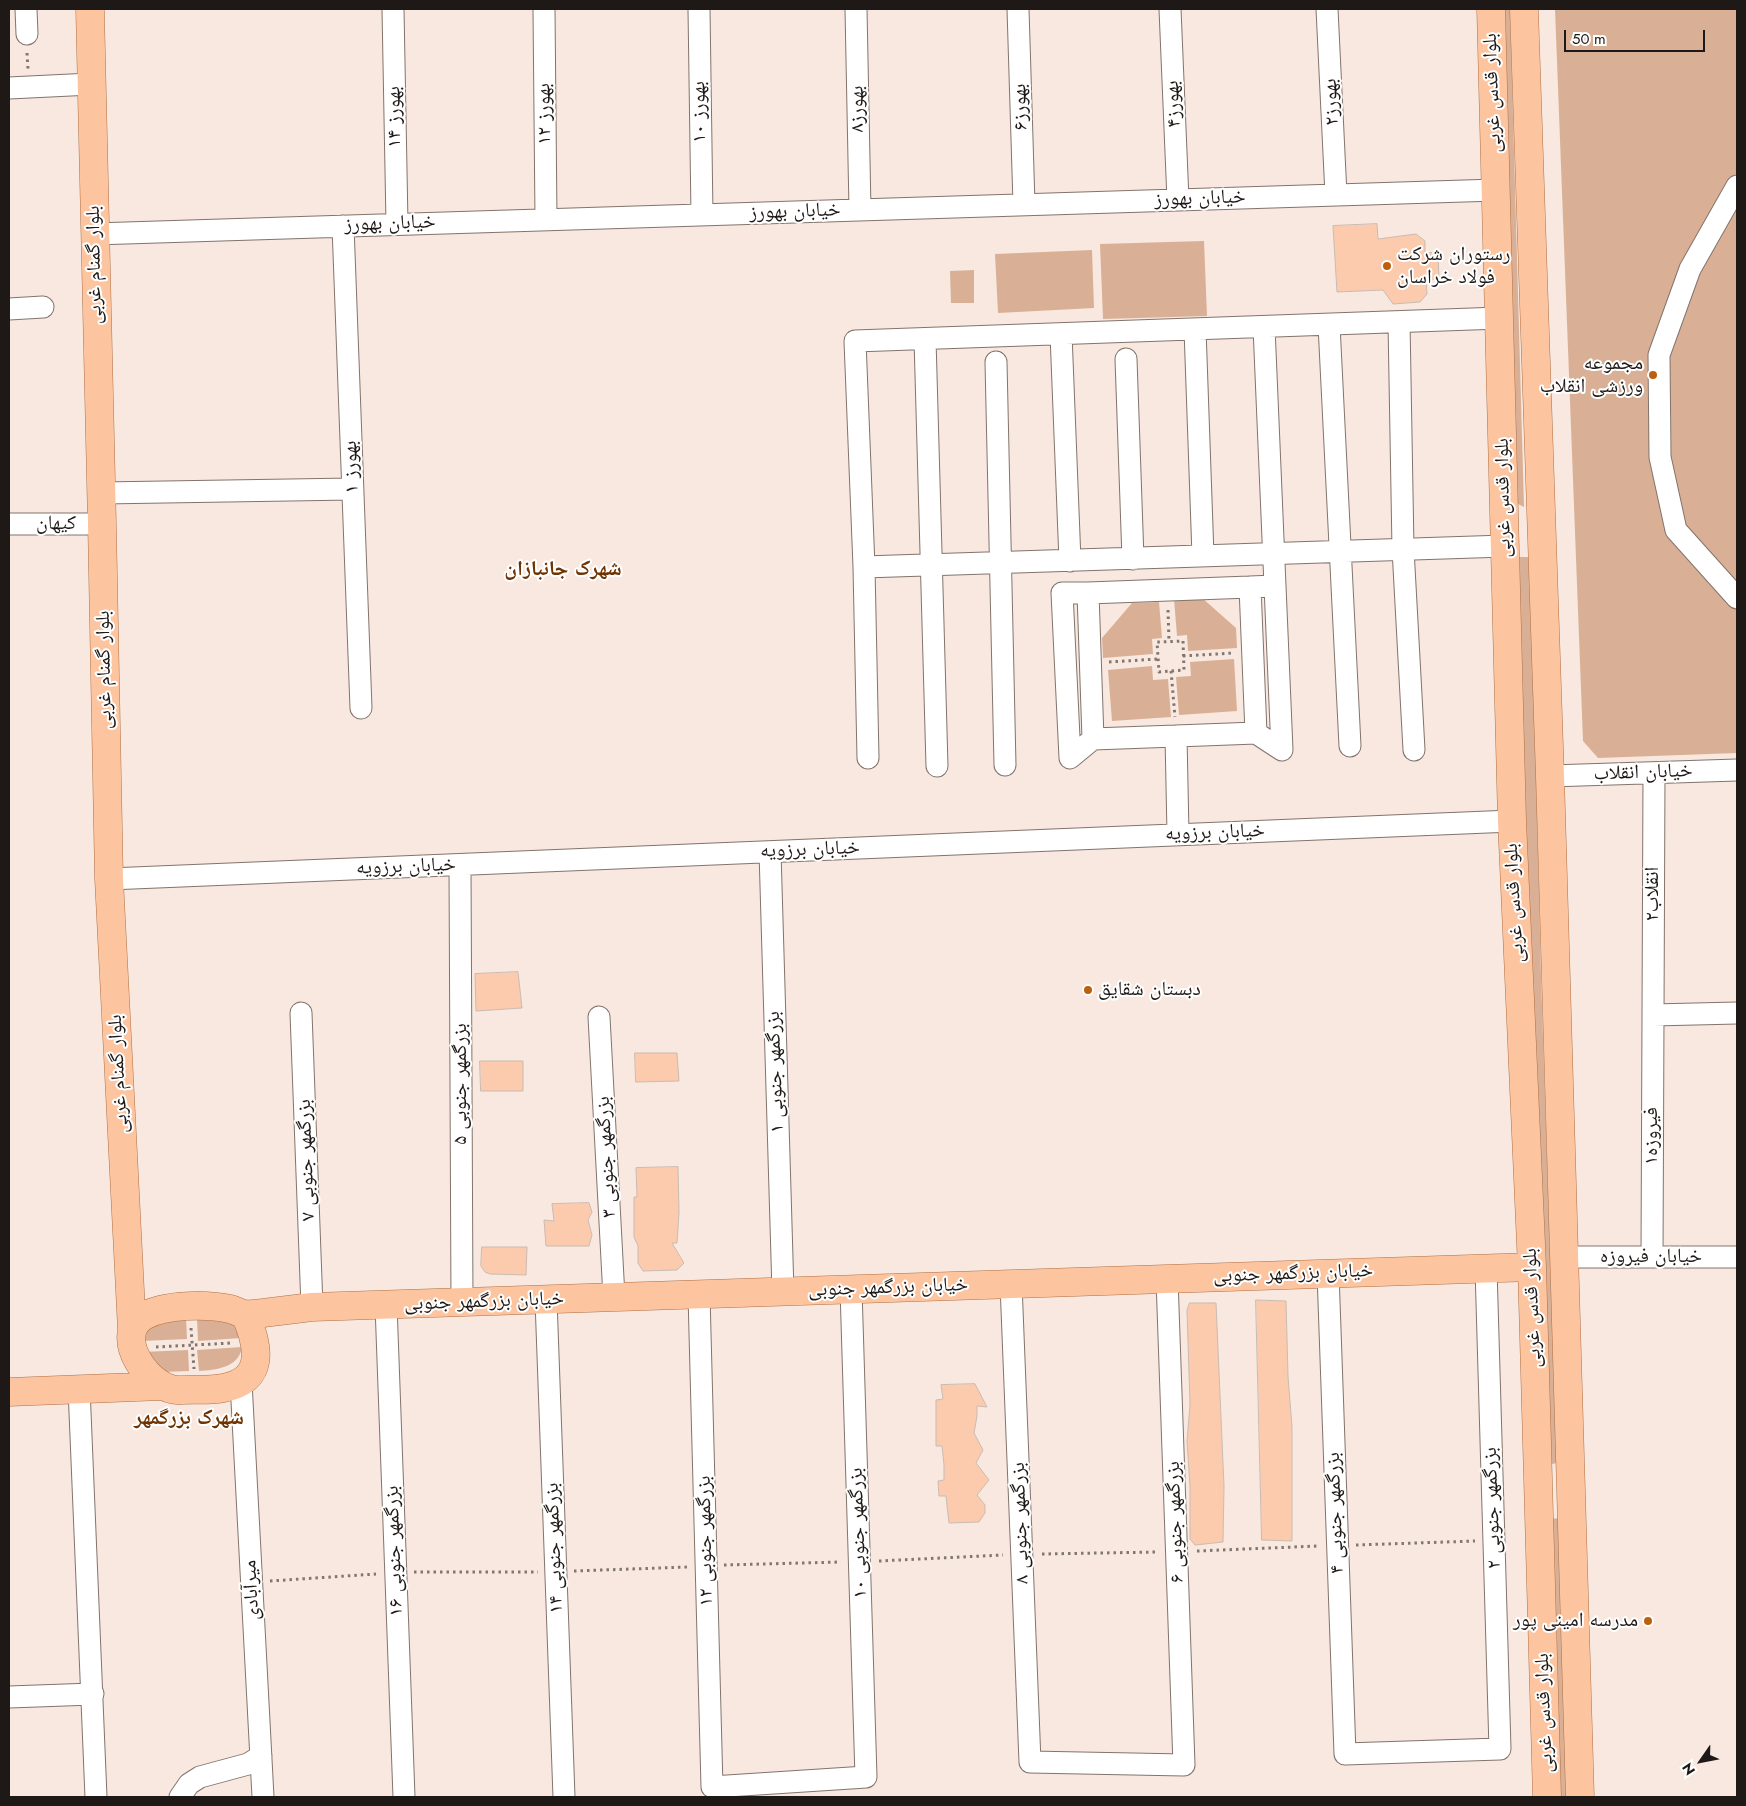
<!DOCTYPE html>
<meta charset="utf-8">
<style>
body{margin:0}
#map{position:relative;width:1746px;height:1806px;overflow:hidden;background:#f8e8df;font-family:Jost,sans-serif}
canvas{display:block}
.frame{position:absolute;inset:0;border:10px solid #1e1916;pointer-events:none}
.north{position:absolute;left:1676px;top:1736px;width:50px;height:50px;-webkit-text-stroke:4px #fff;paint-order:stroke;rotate:237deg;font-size:14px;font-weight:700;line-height:20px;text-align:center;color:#1e1916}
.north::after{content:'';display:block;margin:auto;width:18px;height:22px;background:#1e1916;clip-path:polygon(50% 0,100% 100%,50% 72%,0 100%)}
.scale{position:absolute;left:1564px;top:30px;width:141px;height:22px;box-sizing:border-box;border:2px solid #1e1916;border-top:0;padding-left:6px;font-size:15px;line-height:18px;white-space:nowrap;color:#1e1916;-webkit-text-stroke:4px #fff;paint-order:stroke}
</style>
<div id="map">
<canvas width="1746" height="1806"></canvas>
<div class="frame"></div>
<div class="north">N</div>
<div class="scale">50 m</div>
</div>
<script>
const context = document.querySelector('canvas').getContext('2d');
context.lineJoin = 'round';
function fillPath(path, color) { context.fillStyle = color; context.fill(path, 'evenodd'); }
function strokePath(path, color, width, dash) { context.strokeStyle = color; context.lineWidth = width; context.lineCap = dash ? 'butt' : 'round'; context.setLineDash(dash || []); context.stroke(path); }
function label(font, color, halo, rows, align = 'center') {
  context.font = font + ' Jost,"Noto Naskh Arabic",sans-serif'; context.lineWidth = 4; context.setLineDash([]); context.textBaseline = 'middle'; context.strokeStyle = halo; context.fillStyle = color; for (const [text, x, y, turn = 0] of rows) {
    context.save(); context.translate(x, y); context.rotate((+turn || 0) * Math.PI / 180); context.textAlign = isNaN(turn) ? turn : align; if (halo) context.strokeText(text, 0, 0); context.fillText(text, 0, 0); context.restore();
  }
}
fillPath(new Path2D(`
 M1501 9H1510L1524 507 1516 503Z
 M1555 9H1737V753L1598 758 1583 741Z
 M1204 241 1207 316 1103 319 1100 244Z
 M1092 250 1094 308 998 313 995 254Z
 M974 270V303H951L950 271Z
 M1519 557H1531L1541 976 1557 1463 1547 1465 1530 1029Z
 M1201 597 1236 628 1237 648 1188 651 1187 635 1177 636 1174 599Z
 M1159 602 1162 638 1152 639 1153 654 1103 658 1102 638 1132 603Z
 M1234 659 1237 711 1179 715 1176 677 1191 676 1190 662Z
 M1152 666 1153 680 1168 679 1171 717 1112 721 1108 670Z
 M186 1318 187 1339 143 1341 150 1326Z
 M197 1318 231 1322 237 1330 241 1338 198 1341Z
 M242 1347C239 1368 215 1370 199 1371L197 1350Z
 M188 1350 189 1371 163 1372 142 1352Z
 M1560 1518 1570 1797H1557L1549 1519Z`), '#d9b096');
const building = new Path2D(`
 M1377 224 1378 239 1416 234 1425 241V253L1438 252 1439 279H1426L1427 294 1420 302 1393 304 1383 290 1337 292 1333 226Z
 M518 972 522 1008 476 1011 475 974Z
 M635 1053H677L679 1081 636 1082Z
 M480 1061H523V1091H481Z
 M678 1167 679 1212 677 1243H672L684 1263 677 1270 643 1271 638 1263V1246L634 1237V1197H637L636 1168Z
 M589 1203 592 1212 588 1220 592 1235 589 1246H546L544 1220 554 1221 552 1204Z
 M482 1247H527L526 1275 490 1274 485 1272 481 1266Z
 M1256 1300 1286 1301 1288 1376 1292 1427V1541L1262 1540Z
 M1190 1303H1216L1224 1486 1223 1542 1195 1545 1190 1539V1486L1187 1441 1190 1405 1187 1310Z
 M975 1384 987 1407 977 1406V1416L974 1433 983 1450 976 1463 989 1480 977 1495 985 1505V1513L979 1522 949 1523 946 1496H939L938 1481 944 1480V1465L942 1446H936V1400L943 1399 941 1385Z`);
fillPath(building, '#fccbad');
strokePath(building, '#c9bbb2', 1);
const minor = new Path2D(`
 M26 9 27 34
 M393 9 397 224
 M544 9 546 220
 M699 9 702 215
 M856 9 860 210
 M1018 9 1024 204
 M1170 9 1178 200
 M1327 9 1336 195
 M9 88 91 84
 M1737 186 1690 269 1659 355 1660 457 1676 530 1737 598
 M343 226 361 708
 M94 234 1496 190
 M9 309 43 307
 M1500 318 855 341 864 567 1505 546
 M1399 322 1403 549 1414 750
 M1329 325 1350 746
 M1195 329 1203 556
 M1061 334 1070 561
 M925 339 937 766
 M1126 359 1133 559
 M996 362 1005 765
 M102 493 352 489
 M9 524H102
 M864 567 868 758
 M1250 587 1275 586 1264 327
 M1088 593H1062L1070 758 1093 739
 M1256 733 1282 750 1275 586
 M1176 736 1093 739 1088 593 1250 587 1256 733 1176 736 1178 834
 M1550 776 1737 770
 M770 852 783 1292
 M460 865 462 1303
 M109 879 1512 821
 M301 1013 312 1307
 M1653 1015 1737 1013
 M599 1017 614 1297
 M1564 1257H1737
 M1652 1257 1654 773
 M1328 1273 1345 1754 1500 1749 1486 1268
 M1011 1284 1030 1762 1184 1765 1167 1279
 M699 1295 712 1787 866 1777 851 1289
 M546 1300 564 1797
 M386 1305 404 1797
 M241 1382 263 1797
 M79 1388 96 1797
 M9 1697 93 1694
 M180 1797 189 1784 200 1777 248 1764 261 1756`);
const major = new Path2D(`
 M90 9 102 524 109 879 132 1330
 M1491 9 1512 821 1532 1267 1547 1797
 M1524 9 1550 776 1580 1797
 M245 1314C259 1346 266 1380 223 1388 210 1391 195 1389 181 1390 151 1393 110 1336 144 1316 165 1304 207 1304 230 1309 235 1310 239 1313 244 1314 250 1315 257 1313 263 1313 280 1311 296 1309 312 1307L1532 1267
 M9 1392 162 1386`);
strokePath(minor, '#82746c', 23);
strokePath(major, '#ae6f45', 29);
strokePath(new Path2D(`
 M27 53 28 69
 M1168 610 1169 641
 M1183 641 1184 670 1159 672 1157 642Z
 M1183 656 1233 653
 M1109 662 1158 659
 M1171 671 1175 717
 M191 1328 194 1369
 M156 1347 232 1343
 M1356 1545 1475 1541
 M1197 1551 1318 1546
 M1042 1554 1158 1552
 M879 1561 1003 1555
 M724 1565 841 1562
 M574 1571 688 1567
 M414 1572H538
 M270 1581 376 1574`), '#817771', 3, [2.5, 4]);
strokePath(minor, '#fff', 21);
strokePath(major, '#fdc59f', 28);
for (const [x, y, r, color] of [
 [1387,266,5,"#bd600e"],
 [1653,375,5,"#bd600e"],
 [1088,990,5,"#bd600e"],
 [1648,1621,5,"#bd600e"]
]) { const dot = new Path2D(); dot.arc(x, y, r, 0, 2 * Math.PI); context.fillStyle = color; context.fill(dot); strokePath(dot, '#fff', 2); }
label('20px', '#1e1916', '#fff', [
 ["بلوار قدس غربی",1493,93,-92],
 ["بهورز۲",1332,102,-93],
 ["بهورز۴",1174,104,-93],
 ["بهورز۶",1021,107,-92],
 ["بهورز۸",858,109,-91],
 ["بهورز ۱۰",700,112,-91],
 ["بهورز ۱۲",545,114,-91],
 ["بهورز ۱۴",395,117,-91],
 ["خیابان بهورز",1200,199,-2],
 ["خیابان بهورز",795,212,-2],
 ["خیابان بهورز",390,224,-2],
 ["بلوار گمنام غربی",95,265,-91],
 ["بهورز ۱",352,467,-92],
 ["بلوار قدس غربی",1504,498,-91],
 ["کیهان",56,524],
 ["بلوار گمنام غربی",105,670,-91],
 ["خیابان انقلاب",1643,773,-2],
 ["خیابان برزویه",1215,833,-2],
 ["خیابان برزویه",810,850,-2],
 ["خیابان برزویه",406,867,-2],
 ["انقلاب۲",1653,894,-90],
 ["بلوار قدس غربی",1515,903,-93],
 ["بزرگمهر جنوبی ۱",776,1072,-92],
 ["بلوار گمنام غربی",119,1074,-93],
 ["بزرگمهر جنوبی ۵",461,1084,-90],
 ["فیروزه۱",1652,1136,-90],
 ["بزرگمهر جنوبی ۳",607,1157,-93],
 ["بزرگمهر جنوبی ۷",307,1160,-92],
 ["خیابان فیروزه",1651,1257],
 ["خیابان بزرگمهر جنوبی",1293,1274,-2],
 ["خیابان بزرگمهر جنوبی",888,1288,-2],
 ["خیابان بزرگمهر جنوبی",484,1302,-2],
 ["بلوار قدس غربی",1533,1308,-92],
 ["بزرگمهر جنوبی ۲",1493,1508,-92],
 ["بزرگمهر جنوبی ۴",1336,1513,-92],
 ["بزرگمهر جنوبی ۶",1176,1522,-92],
 ["بزرگمهر جنوبی ۸",1021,1523,-92],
 ["بزرگمهر جنوبی ۱۰",859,1533,-92],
 ["بزرگمهر جنوبی ۱۲",706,1541,-91],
 ["بزرگمهر جنوبی ۱۴",555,1548,-92],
 ["بزرگمهر جنوبی ۱۶",395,1551,-92],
 ["میرآبادی",252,1590,-93],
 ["بلوار قدس غربی",1545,1713,-92]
]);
label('20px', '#1e1916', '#fff', [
 ["رستوران شرکت",1397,255],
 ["فولاد خراسان",1397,278],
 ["مجموعه",1643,364,"right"],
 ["ورزشی انقلاب",1643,387,"right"],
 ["دبستان شقایق",1098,990],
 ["مدرسه امینی پور",1638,1621,"right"]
], 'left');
label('bold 21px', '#6e3300', '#fff', [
 ["شهرک جانبازان",563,570],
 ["شهرک بزرگمهر",189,1419]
]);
</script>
